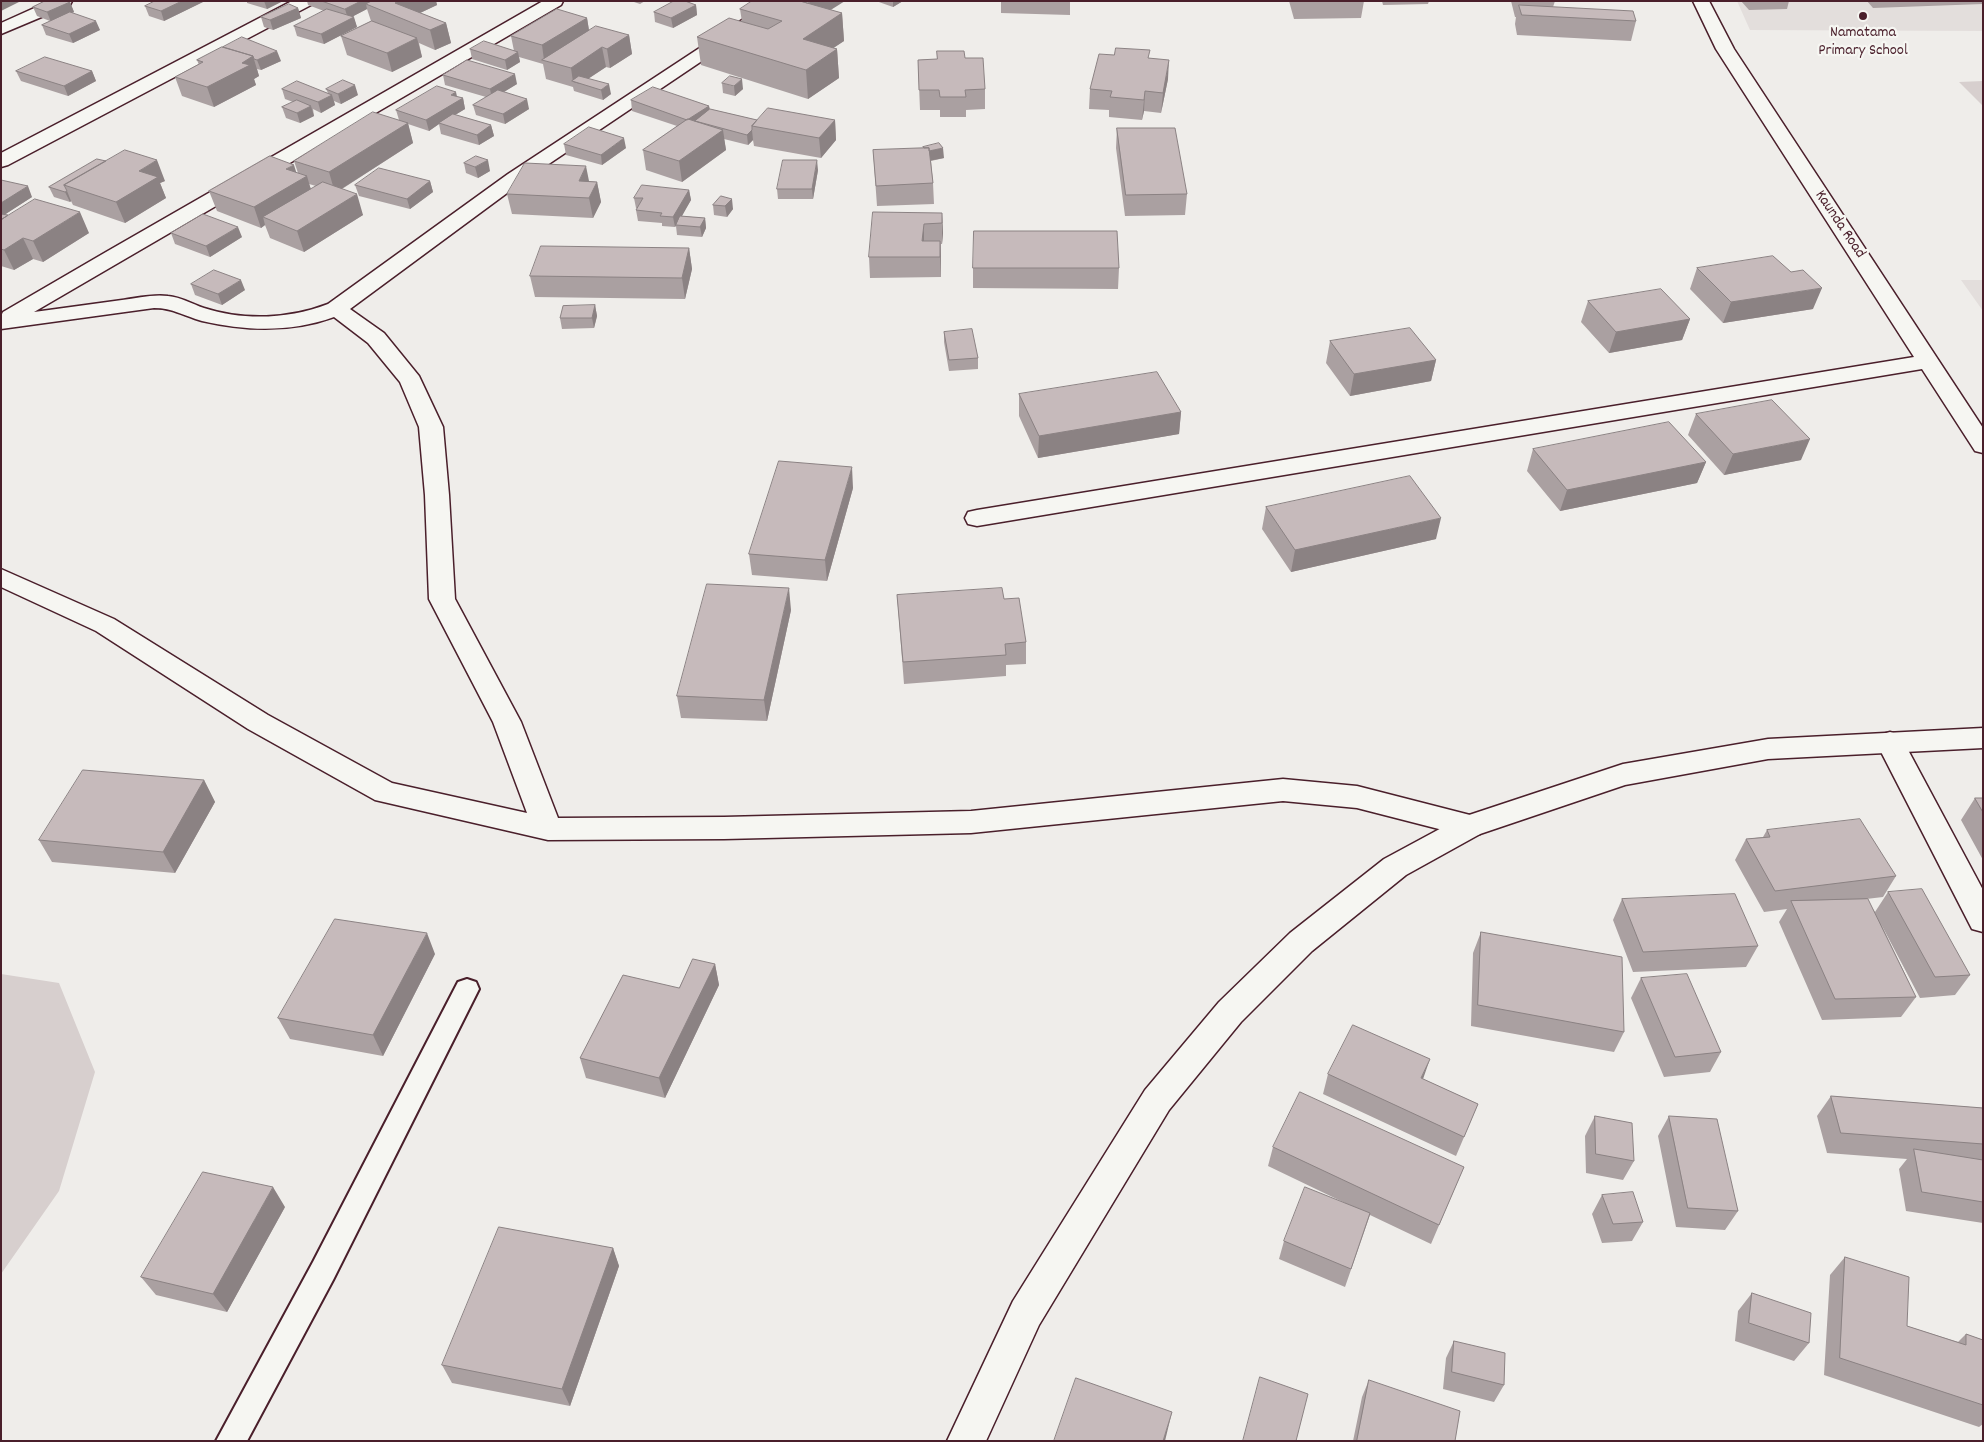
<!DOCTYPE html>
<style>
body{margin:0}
#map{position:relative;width:1984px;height:1442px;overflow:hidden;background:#efedea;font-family:Dekko,sans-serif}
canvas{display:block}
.frame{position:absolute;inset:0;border:2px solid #4a1f2b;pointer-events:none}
</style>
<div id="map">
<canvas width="1984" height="1442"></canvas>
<div class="frame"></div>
</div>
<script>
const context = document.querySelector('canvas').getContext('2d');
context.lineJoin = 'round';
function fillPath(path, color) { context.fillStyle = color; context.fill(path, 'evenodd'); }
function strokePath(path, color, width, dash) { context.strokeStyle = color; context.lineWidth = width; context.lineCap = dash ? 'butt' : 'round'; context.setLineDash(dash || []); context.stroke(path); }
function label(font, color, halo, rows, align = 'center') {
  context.font = font + ' Dekko,sans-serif'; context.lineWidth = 4.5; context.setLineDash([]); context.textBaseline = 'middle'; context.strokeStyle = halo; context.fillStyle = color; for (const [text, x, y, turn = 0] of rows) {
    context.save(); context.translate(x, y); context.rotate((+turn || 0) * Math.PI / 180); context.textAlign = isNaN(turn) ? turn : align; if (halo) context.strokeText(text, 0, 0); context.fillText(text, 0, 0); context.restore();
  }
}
fillPath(new Path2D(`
 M1737 1H1983V31L1750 30Z
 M1961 280H1983V311Z`), '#e3dedc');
fillPath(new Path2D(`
 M1983 81V106L1959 82Z
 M1 974 59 983 95 1072 59 1191 1 1274Z`), '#d7cfce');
const service = new Path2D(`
 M467 979 476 982 479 989 333 1280 247 1441H216L313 1262 458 982Z`);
const minor = new Path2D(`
 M50 1H72L70 5 1 34V23Z
 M292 1H313L311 5 8 165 1 167V153Z
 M543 1H563L561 5 34 312C64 308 93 304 122 300 137 298 153 294 168 296 181 297 192 304 204 308 244 321 289 319 328 304L508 174 771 1H791L522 182 350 309 384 333 419 376 443 427 449 495 455 599 521 722 558 818 724 817 971 811 1283 779 1357 786 1470 815 1480 818 1485 826 1480 834 1470 837 1357 808 1283 801 971 833 724 839 548 840 375 800 248 729 96 631 1 587V569L114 619 268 715 392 783 527 813 493 722 429 599 425 495 419 427 400 382 368 343 334 317C290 333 246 331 202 321 184 316 173 308 154 308L1 329V316L3 312 106 252Z
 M1693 1H1709L1734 49 1983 428V453L1975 451 1922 369 977 526 968 524 965 518 968 512 977 510 1914 357 1716 49Z
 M1890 732 1900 735 1983 890V932L1972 929 1876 742 1880 735Z`);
const tertiary = new Path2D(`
 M1983 728V748L1768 759 1625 785 1480 834 1406 875 1312 951 1241 1022 1169 1110 1039 1325 986 1441H947L1013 1301 1145 1090 1219 1002 1290 933 1384 859 1460 818 1623 764 1768 739Z`);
strokePath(service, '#4a1f2b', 4);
strokePath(minor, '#4a1f2b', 3);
strokePath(tertiary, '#4a1f2b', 3);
fillPath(service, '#f6f6f2');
fillPath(minor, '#f6f6f2');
fillPath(tertiary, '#f6f6f2');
fillPath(new Path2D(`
 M205 1 164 21 149 16 145 6Z
 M247 1H283L267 9 247 3Z
 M307 1H436L437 5 420 13 446 23 451 43 435 50 419 43 422 57 392 72 347 55 341 36 371 21 367 9 353 16 357 27 324 44 297 36 294 26 324 11 308 5Z
 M631 1H645L640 4Z
 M876 1H903L893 7Z
 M1001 1H1070V15L1001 13Z
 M1289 1H1364L1361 18 1294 19Z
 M1382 1H1429L1428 4 1383 5Z
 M1511 1H1555L1553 7 1636 21 1631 41 1517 35 1515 24 1516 17H1515Z
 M1741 1H1789L1787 9 1749 10Z
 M1867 1H1983V4L1873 8Z
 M70 2 74 12 72 13 100 30 73 43 46 35 42 25 50 21 37 16 33 7Z
 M696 5 697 15 673 28 655 22 654 12Z
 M298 8 301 18 273 30 264 27 261 17Z
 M740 9 830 10 842 13 844 41 833 48 837 49 839 78 808 99 701 65 697 37 742 22Z
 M587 18 589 30 629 35 632 54 610 68 606 67 588 79 611 94 603 100 574 91 573 87 546 79 543 64 519 57 520 62 507 70 472 59 470 49 514 51 511 36Z
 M222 47 281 61 261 70 257 69 259 76 254 79 256 85 214 107 182 96 175 77 199 65 197 60Z
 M965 58 985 89V109L966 110V117H940V110H920L918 60Z
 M1150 58 1168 79 1161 113 1144 111 1142 120 1109 117V110L1089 109 1090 89Z
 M16 71H92L96 81 68 96 21 81Z
 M443 75 517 84 504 92 529 109 505 124 476 115 473 105 486 97 445 85Z
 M722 83 743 89 735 96 723 93Z
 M282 89 328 93 326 89 358 95 341 104 334 101 335 105 321 113 313 109 314 116 300 123 286 118 282 107 293 102 285 99Z
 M457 97 463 98 465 109 455 115 491 125 494 136 479 145 441 134 439 124 429 131 408 124 413 143 342 189 363 215 304 252 270 238 265 225 261 228 217 211 209 191 298 173 294 161 399 120 396 110ZM309 184 316 186 311 189Z
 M631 100 709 106 710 109 757 120H835L836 140 821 158 754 146 753 140 748 145 724 139 726 150 682 182 646 170 643 150 677 126 632 111Z
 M1117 128 1187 194 1185 215 1125 216 1116 148Z
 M564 144 626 148 602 165 566 155Z
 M923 147 944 158 931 161 933 183 934 204 877 206 873 150 923 148Z
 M97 159 165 181 160 183 166 198 125 223 73 205 71 201 70 202 54 197 49 187Z
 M464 163 490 171 478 178 466 173Z
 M818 170 813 199H778L777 189Z
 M1 180 32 197 4 215 89 233 43 262 33 259 14 270 1 266Z
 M430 181 433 192 410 209 359 196 355 185Z
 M589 181 597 182 601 202 593 218 512 214 507 194Z
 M689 190 691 200 681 216 705 218 706 228 702 237 677 235 676 226 675 227 662 226V223L638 221 636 210 637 208H636L634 198Z
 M721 196 733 209 727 217 714 215 713 205Z
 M942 213 943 233 942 244H941V277L870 278 869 257Z
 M171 233 242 237 210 257 175 244Z
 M689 248 692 269 685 299 535 297 530 276Z
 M973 268H1119L1118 289 973 288Z
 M1697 268 1813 309 1723 323 1690 289Z
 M191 284 245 290 222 305 195 295Z
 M1588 301 1690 319 1682 340 1609 353 1581 322Z
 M595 305 597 316 594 328 562 329 560 318Z
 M944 332 978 358V369L949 371 944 342Z
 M1330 341 1436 360 1431 381 1350 396 1326 363Z
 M1019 394 1181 412 1179 434 1038 458 1019 416Z
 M1696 414 1801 460 1724 475 1688 435Z
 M1533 449 1706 462 1697 483 1560 511 1527 471Z
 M853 488 827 581 752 575 749 554Z
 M1266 507 1436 539 1291 572 1262 529Z
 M897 595 1004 599 1026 642V664L1006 665V676L904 684Z
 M791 610 767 721 681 718 677 696Z
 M204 780 215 802 175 873 52 862 39 840Z
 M1975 798H1983V860L1961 820Z
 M1767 830 1896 876 1883 897 1866 899 1875 912 1888 892 1970 975 1955 995 1920 998 1881 924 1916 997 1901 1017 1822 1020 1779 922 1787 909 1764 912 1735 860 1746 839 1763 837Z
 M1622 899 1758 946 1746 967 1633 972 1613 920Z
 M1481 932 1624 1032 1614 1052 1471 1026 1473 953Z
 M435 954 383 1056 290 1039 278 1018Z
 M715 964 719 985 665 1098 586 1078 580 1058 679 988Z
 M1641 978 1721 1052 1710 1072 1664 1077 1631 998Z
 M1328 1074 1423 1079 1478 1104 1456 1156 1323 1094Z
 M1831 1096 1983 1108V1223L1906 1211 1899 1169 1907 1159 1827 1153 1817 1116Z
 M1595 1116 1634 1161 1623 1180 1586 1173 1585 1136Z
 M1669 1116 1738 1211 1725 1230 1676 1227 1658 1136Z
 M1273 1147 1464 1167 1431 1244 1370 1215 1345 1287 1279 1259 1284 1241 1345 1203 1268 1166Z
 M1602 1195 1643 1222 1632 1241 1602 1243 1592 1214Z
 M285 1207 227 1312 156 1295 141 1277Z
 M613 1248 619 1266 570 1406 452 1383 442 1365Z
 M1845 1257 1907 1326 1958 1342 1966 1334 1983 1340V1424L1979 1427 1824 1375 1830 1275Z
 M1752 1293 1809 1343 1794 1361 1735 1341 1738 1311Z
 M1454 1341 1504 1385 1494 1402 1443 1389 1446 1358Z
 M1369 1380 1455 1441H1353L1362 1397Z`), '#aaa0a1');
fillPath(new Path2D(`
 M1 1H21L1 11Z
 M182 1H205L164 21 161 11Z
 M264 1H283L267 9Z
 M361 1H376L366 4 367 9 348 19 345 9Z
 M399 1H436L437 5 405 20 395 3Z
 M812 1H845L810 23 808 3Z
 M893 1H903L893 7Z
 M70 2 74 12 51 22 47 12Z
 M696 5 697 15 673 28 671 18Z
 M298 8 301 18 273 30 270 20Z
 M842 13 844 41 805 67 803 39Z
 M354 17 357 27 324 44 321 34Z
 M587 18 590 37 544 60 542 45Z
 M96 21 100 30 73 43 69 34Z
 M446 23 451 43 435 50 430 30Z
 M629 35 632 54 610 68 607 49Z
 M417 38 422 57 392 72 387 53Z
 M602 47 606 67 580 84 573 82 571 68Z
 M837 49 839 78 808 99 806 70Z
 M277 51 281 61 261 70 257 60Z
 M518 52 520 62 507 70 505 60Z
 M253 56 259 76 254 79 256 85 214 107 207 87 242 63Z
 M1169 60 1168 79 1161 113 1163 93Z
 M92 71 96 81 68 96 64 86Z
 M515 74 517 84 492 99 490 89Z
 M742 79 743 89 735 96 734 86Z
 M609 84 611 94 603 100 601 90Z
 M355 85 358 95 341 104 338 94Z
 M1145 91 1144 111 1142 120 1144 100Z
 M456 92 458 101 463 98 465 109 440 124 439 123V124L429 131 426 120 451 95Z
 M332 95 335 105 321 113 318 102Z
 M527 99 529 109 505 124 503 114Z
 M311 106 314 116 300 123 297 113Z
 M709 106 710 116 700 123 687 120Z
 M835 120 836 140 821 158 819 138Z
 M408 123 413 143 335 193 329 172Z
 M491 125 494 136 479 145 477 135Z
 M723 130 726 150 682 182 679 161Z
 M752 130 753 140 748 145 747 135Z
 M624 138 626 148 602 165 601 155Z
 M943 148 944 158 928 161 927 151Z
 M157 160 165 181 160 183 166 198 125 223 116 202 139 171Z
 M488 160 490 171 478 178 475 167Z
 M817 160 818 170 813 199 812 189Z
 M294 165 299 181 307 176 313 197 263 217 265 225 261 228 254 207 286 169Z
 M586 166 590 186 579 181Z
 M430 181 433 192 410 209 407 199Z
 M597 182 601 202 593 218 589 198Z
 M28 186 32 197 1 217V203Z
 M689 190 691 200 677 225H676L675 227 673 217Z
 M67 191 71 201 70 202 65 192Z
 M357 194 363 215 304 252 297 231Z
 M732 199 733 209 727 217 725 206Z
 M80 212 89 233 43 262 33 241Z
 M942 213 943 233 942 244Z
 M705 218 706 228 702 237 700 227Z
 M924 224V244L922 241Z
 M238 227 242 237 210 257 206 246Z
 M23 238 33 259 14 270 4 250Z
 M940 241 941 261V277L940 257Z
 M689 248 692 269 685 299 682 278Z
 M241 280 245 290 222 305 218 294Z
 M1822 288 1813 309 1723 323 1731 302Z
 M595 305 597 316 594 328 592 318Z
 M1690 319 1682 340 1609 353 1616 332Z
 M1436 360 1431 381 1350 396 1354 374Z
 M1181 412 1179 434 1038 458 1039 436Z
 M1810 439 1801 460 1724 475 1733 454Z
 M1706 462 1697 483 1560 511 1567 490Z
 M852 467 853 488 827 581 825 560Z
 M1441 518 1436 539 1291 572 1295 550Z
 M789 588 791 610 767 721 764 700Z
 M204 780 215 802 175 873 163 852Z
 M427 933 435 954 383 1056 373 1035Z
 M715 964 719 985 665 1098 659 1078Z
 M1430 1059 1423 1079 1421 1078Z
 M273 1187 285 1207 227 1312 213 1294Z
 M613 1248 619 1266 570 1406 562 1389Z
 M1172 1412 1165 1441H1163Z`), '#8b8283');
const building = new Path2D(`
 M45 1H68L70 2 47 12 33 7Z
 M155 1H182L161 11 145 6Z
 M322 1H361L345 9Z
 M372 1H399L395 3 446 23 430 30 366 4Z
 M674 1H685L696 5 671 18 654 12Z
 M752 1H800L842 13 803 39 837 49 806 70 697 37 729 18 768 29 782 21 740 9Z
 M801 1H812L808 3Z
 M289 4 298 8 270 20 261 17Z
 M1519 5 1633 11 1636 21 1522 15Z
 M327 9 354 17 321 34 294 26Z
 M557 9 587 18 542 45 511 36Z
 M70 12 96 21 69 34 42 25Z
 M372 21 417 38 387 53 341 36Z
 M596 26 629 35 607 49 602 47 571 68 542 60Z
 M242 37 277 51 257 60 254 59 253 56 223 47Z
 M484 41 518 52 505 60 470 49Z
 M222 47 253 56 242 63 250 65 207 87 175 77 203 62 197 60Z
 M1116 48 1150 50 1148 58 1169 60 1163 93 1145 91 1144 100 1110 97 1112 91 1090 89 1099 54 1114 55Z
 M937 51H964L965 58H983L985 89 965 90 966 97H940L939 90H919L918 60 937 59Z
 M45 57 92 71 64 86 16 71Z
 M467 60 515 74 490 89 443 75Z
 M579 76 609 84 601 90 572 81Z
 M730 76 742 79 734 86 722 83Z
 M343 80 355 85 338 94 326 89Z
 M297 81 332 95 318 102 282 89Z
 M437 86 456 92 451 95 463 98 426 120 396 110Z
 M653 87 709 106 687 120 631 100Z
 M498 90 527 99 503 114 473 105Z
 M297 100 311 106 297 113 282 107Z
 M768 108 835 120 819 138 752 126Z
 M710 109 757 120 752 126V130L747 135 695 121Z
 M373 112 408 123 329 172 294 161Z
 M453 114 491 125 477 135 439 123Z
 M688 119 723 130 679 161 643 150Z
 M589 127 624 138 601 155 564 144Z
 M1117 128H1175L1187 194 1126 195Z
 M939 143 943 148 929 151V148H924L923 147Z
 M929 148 933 183 876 186 873 150Z
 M125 150 157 160 139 171 158 177 116 202 64 185Z
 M270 156 294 165 286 169 307 176 254 207 209 191Z
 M476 156 488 160 475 167 464 163Z
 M97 159 106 161 64 185 67 191 65 192 49 187Z
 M783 160H817L812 189H777Z
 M525 163 586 166 579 181 597 182 589 198 507 194Z
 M379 168 430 181 407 199 355 185Z
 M1 180 28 186 1 203Z
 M323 182 357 194 297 231 263 217Z
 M642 185 689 190 673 217 660 216 662 213 636 210 643 198H634Z
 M721 196 732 199 725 206 713 205Z
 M35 199 80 212 33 241 23 238 4 250 1 249V220Z
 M873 212 942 213V223L924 224 922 241H940V257H869Z
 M1 214 8 215 1 220Z
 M203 214 238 227 206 246 171 233Z
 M680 216 705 218 700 227 676 225Z
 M974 231H1117L1119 268H973Z
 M541 246 689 248 682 278 530 276Z
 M1773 256 1791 272 1803 270 1822 288 1731 302 1697 268Z
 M214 270 241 280 218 294 191 284Z
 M1661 289 1690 319 1616 332 1588 301Z
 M595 305 592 318H560L563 306Z
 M1410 328 1436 360 1354 374 1330 341Z
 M972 329 978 358 949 360 944 332Z
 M1157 372 1181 412 1039 436 1019 394Z
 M1772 400 1810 439 1733 454 1696 414Z
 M1669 422 1706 462 1567 490 1533 449Z
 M779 461 852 467 825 560 749 554Z
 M1410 476 1441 518 1295 550 1266 507Z
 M707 584 789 588 764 700 677 696Z
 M1002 588 1004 599 1019 598 1026 642 1005 644 1006 655 903 662 897 595Z
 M83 770 204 780 163 852 39 840Z
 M1975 798H1983V812Z
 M1860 819 1896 876 1775 891 1746 839 1770 837 1767 830Z
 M1922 889 1970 975 1935 977 1888 892Z
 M1735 894 1758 946 1643 952 1622 899Z
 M1868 899 1916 997 1835 999 1791 901Z
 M335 919 427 933 373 1035 278 1018Z
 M1481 932 1622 957 1624 1032 1478 1005Z
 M693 959 715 964 659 1078 580 1058 623 975 679 988Z
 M1687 974 1721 1052 1675 1057 1641 978Z
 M1353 1025 1430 1059 1421 1078 1478 1104 1464 1137 1328 1074Z
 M1300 1092 1464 1167 1439 1225 1273 1147Z
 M1831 1096 1983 1108V1144L1841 1133Z
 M1595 1116 1632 1123 1634 1161 1596 1154Z
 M1669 1116 1717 1119 1738 1211 1688 1208Z
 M1914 1149 1983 1160V1202L1922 1192Z
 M203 1172 273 1187 213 1294 141 1277Z
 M1305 1187 1370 1213 1351 1269 1284 1241Z
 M1633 1192 1643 1222 1613 1224 1602 1195Z
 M499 1227 613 1248 562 1389 442 1365Z
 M1845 1257 1909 1277 1907 1326 1966 1345V1334L1983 1340V1405L1840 1358Z
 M1752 1293 1811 1313 1809 1343 1749 1323Z
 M1454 1341 1505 1353 1504 1385 1452 1372Z
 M1260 1377 1308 1394 1296 1441H1243Z
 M1076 1378 1172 1412 1163 1441H1054Z
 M1369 1380 1460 1411 1455 1441H1357Z`);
fillPath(building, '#c6babb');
strokePath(building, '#8b8283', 1);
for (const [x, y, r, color] of [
 [1863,16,5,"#4a1f2b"]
]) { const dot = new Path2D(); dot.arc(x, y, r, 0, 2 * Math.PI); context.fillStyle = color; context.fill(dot); strokePath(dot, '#f6f6f2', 2); }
label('16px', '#4a1f2b', '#f6f6f2', [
 ["Namatama",1863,34],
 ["Primary School",1863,52]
]);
label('16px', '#4a1f2b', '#f6f6f2', [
 ["Kaunda Road",1839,225,56]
]);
</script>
